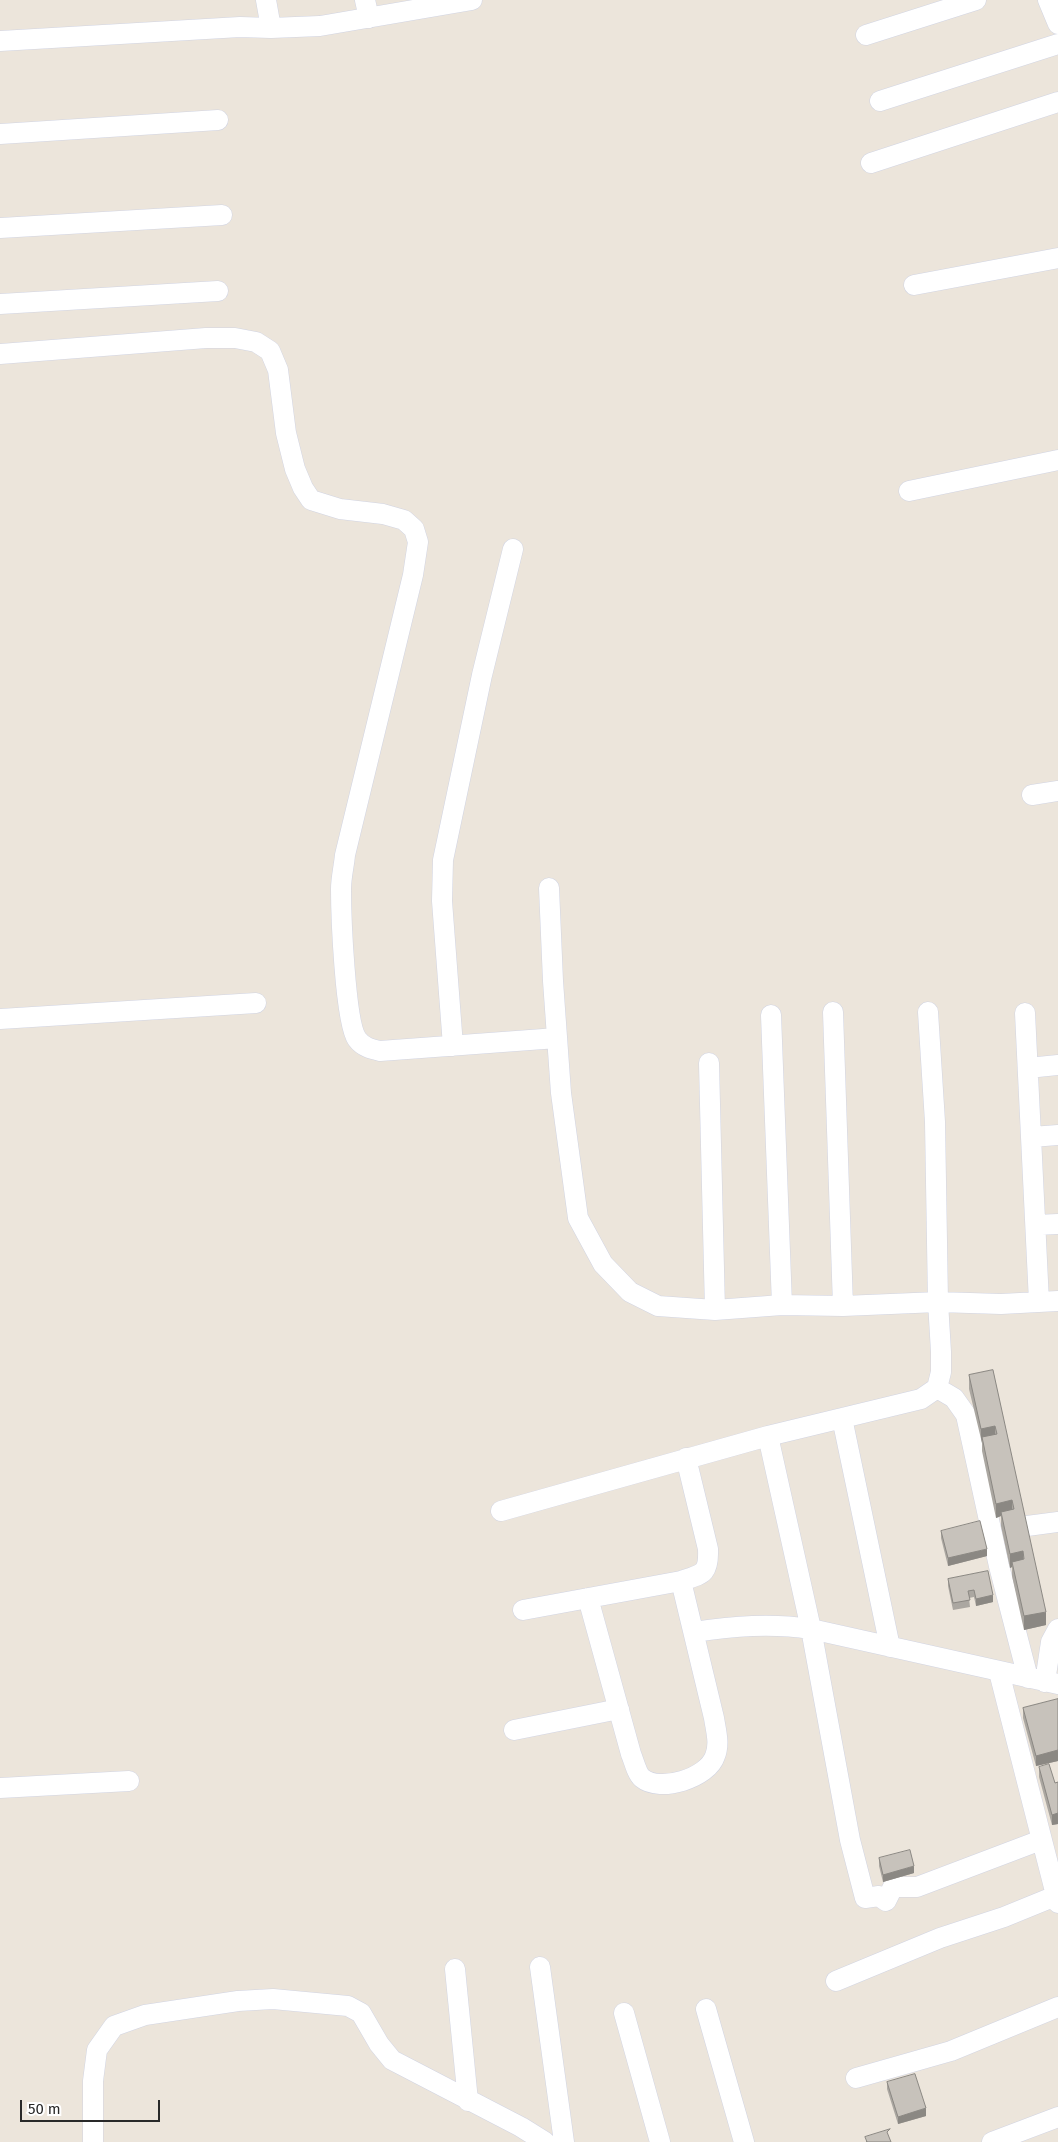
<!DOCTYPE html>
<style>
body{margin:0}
#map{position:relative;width:1058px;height:2142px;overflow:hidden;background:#ece5db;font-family:"Fira Sans",sans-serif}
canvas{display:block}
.scale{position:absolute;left:20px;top:2100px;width:140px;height:22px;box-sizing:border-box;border:2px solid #292929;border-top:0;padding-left:6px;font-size:15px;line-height:18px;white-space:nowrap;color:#292929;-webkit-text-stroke:4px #fff;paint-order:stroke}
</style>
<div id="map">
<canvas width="1058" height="2142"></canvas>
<div class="scale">50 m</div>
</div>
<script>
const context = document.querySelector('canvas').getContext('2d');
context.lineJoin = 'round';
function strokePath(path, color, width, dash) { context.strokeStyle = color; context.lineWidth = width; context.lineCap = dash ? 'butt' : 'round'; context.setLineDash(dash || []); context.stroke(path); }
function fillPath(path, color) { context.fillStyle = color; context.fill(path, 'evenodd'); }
const minor = new Path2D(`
 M266 0 271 28
 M365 0 369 18
 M1048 0 1058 24
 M866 35 976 0
 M0 41 240 27 271 28 320 26 472 0
 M880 101 1058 44
 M0 134 218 120
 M871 163 1058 102
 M0 228 222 215
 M914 285 1058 258
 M0 304 218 291
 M0 354 206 338H235L256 342 270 351 278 370 286 433 295 469 303 488 311 500 340 509 383 514 404 520 414 529 418 542 413 575 345 855C344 866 341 878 341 889 341 914 345 1022 357 1039 363 1047 371 1049 380 1051L557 1038
 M909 491 1058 460
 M1032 795 1058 791
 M549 888 553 981 561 1093 578 1218 603 1264 630 1292 658 1306 715 1310 782 1305 843 1306 938 1302 1001 1304 1058 1301
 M833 1012 843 1306
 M1025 1013 1039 1302
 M771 1015 782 1305
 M0 1019 256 1003
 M453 1046 442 901 443 860 482 675 513 549
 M709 1063 715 1310
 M1028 1068 1058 1065
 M1032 1137 1058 1135
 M1036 1225 1058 1224
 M937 1388 954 1398 966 1415 999 1566 1028 1678
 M842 1418 890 1647
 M768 1436 811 1629 850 1840 865 1898 879 1896 886 1901 893 1887H917L1041 1840
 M501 1511 768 1436 921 1399 937 1388 941 1372V1352L938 1302 935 1122 928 1012
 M1027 1526 1058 1522
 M588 1598 631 1754C634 1761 637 1774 642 1778 660 1793 708 1778 715 1756 720 1744 716 1731 714 1718L681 1581
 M523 1610 681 1581C703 1574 709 1574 708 1549L686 1458
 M694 1632C734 1626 771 1623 811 1629L1058 1684
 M999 1672 1058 1903
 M1045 1682 1051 1642 1058 1629
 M514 1730 619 1709
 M0 1788 129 1781
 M540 1967 564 2142
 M455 1969 468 2101
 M836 1981 940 1938 1004 1917 1058 1895
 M706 2009 744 2142
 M624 2013 660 2142
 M856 2078 951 2051 1058 2007
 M93 2142V2081L97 2050 114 2026 145 2015 238 2001 273 1999 348 2006 361 2013 379 2044 392 2060 521 2127 545 2142
 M992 2142 1058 2117`);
strokePath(minor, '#d1d4e2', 21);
strokePath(minor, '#fff', 20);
fillPath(new Path2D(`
 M993 1370 1046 1625 1024 1630 1012 1576V1567L1010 1568 1001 1526V1516L996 1518 982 1451V1443L969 1389V1375Z
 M941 1531 987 1556 948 1566 941 1538Z
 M988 1571 993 1602 976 1606 974 1597 969 1598 970 1607 953 1610 948 1586V1579Z
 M1058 1699V1761L1036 1766 1023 1718V1708Z
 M1039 1767 1055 1783 1058 1782V1824L1052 1825 1039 1777Z
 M879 1858 914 1873 883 1882 879 1866Z
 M887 2082 926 2116 898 2124 887 2089Z`), '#aba7a1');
fillPath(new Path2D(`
 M995 1426V1440L982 1437 981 1443V1429Z
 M1012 1500V1514L1001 1512V1516L996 1518V1504Z
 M987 1549V1556L948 1566V1558Z
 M1023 1551V1565L1012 1562V1567L1010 1568V1554Z
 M993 1595V1602L976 1606V1599Z
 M1046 1612V1625L1024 1630V1616Z
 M1058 1750V1761L1036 1766V1756Z
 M1058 1813V1824L1052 1825V1815Z
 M914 1866V1873L883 1882V1875Z
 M926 2108V2116L898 2124V2117Z`), '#8b8883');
const building = new Path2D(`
 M993 1370 1046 1612 1024 1616 1012 1562 1024 1559 1023 1551 1010 1554 1001 1512 1014 1509 1012 1500 996 1504 982 1437 997 1434 995 1426 981 1429 969 1375Z
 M980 1521 987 1549 948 1558 941 1531Z
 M988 1571 993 1595 976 1599 974 1590 968 1591 970 1600 953 1603 948 1579Z
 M1058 1699V1750L1036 1756 1023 1708Z
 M1049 1764 1055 1783 1058 1782V1813L1052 1815 1039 1767Z
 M910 1850 914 1866 883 1875 879 1858Z
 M915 2074 926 2108 898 2117 887 2082Z
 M890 2129 887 2132 891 2142H866H867L865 2137Z`);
fillPath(building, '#c7c2bb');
strokePath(building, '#8b8883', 1);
</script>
